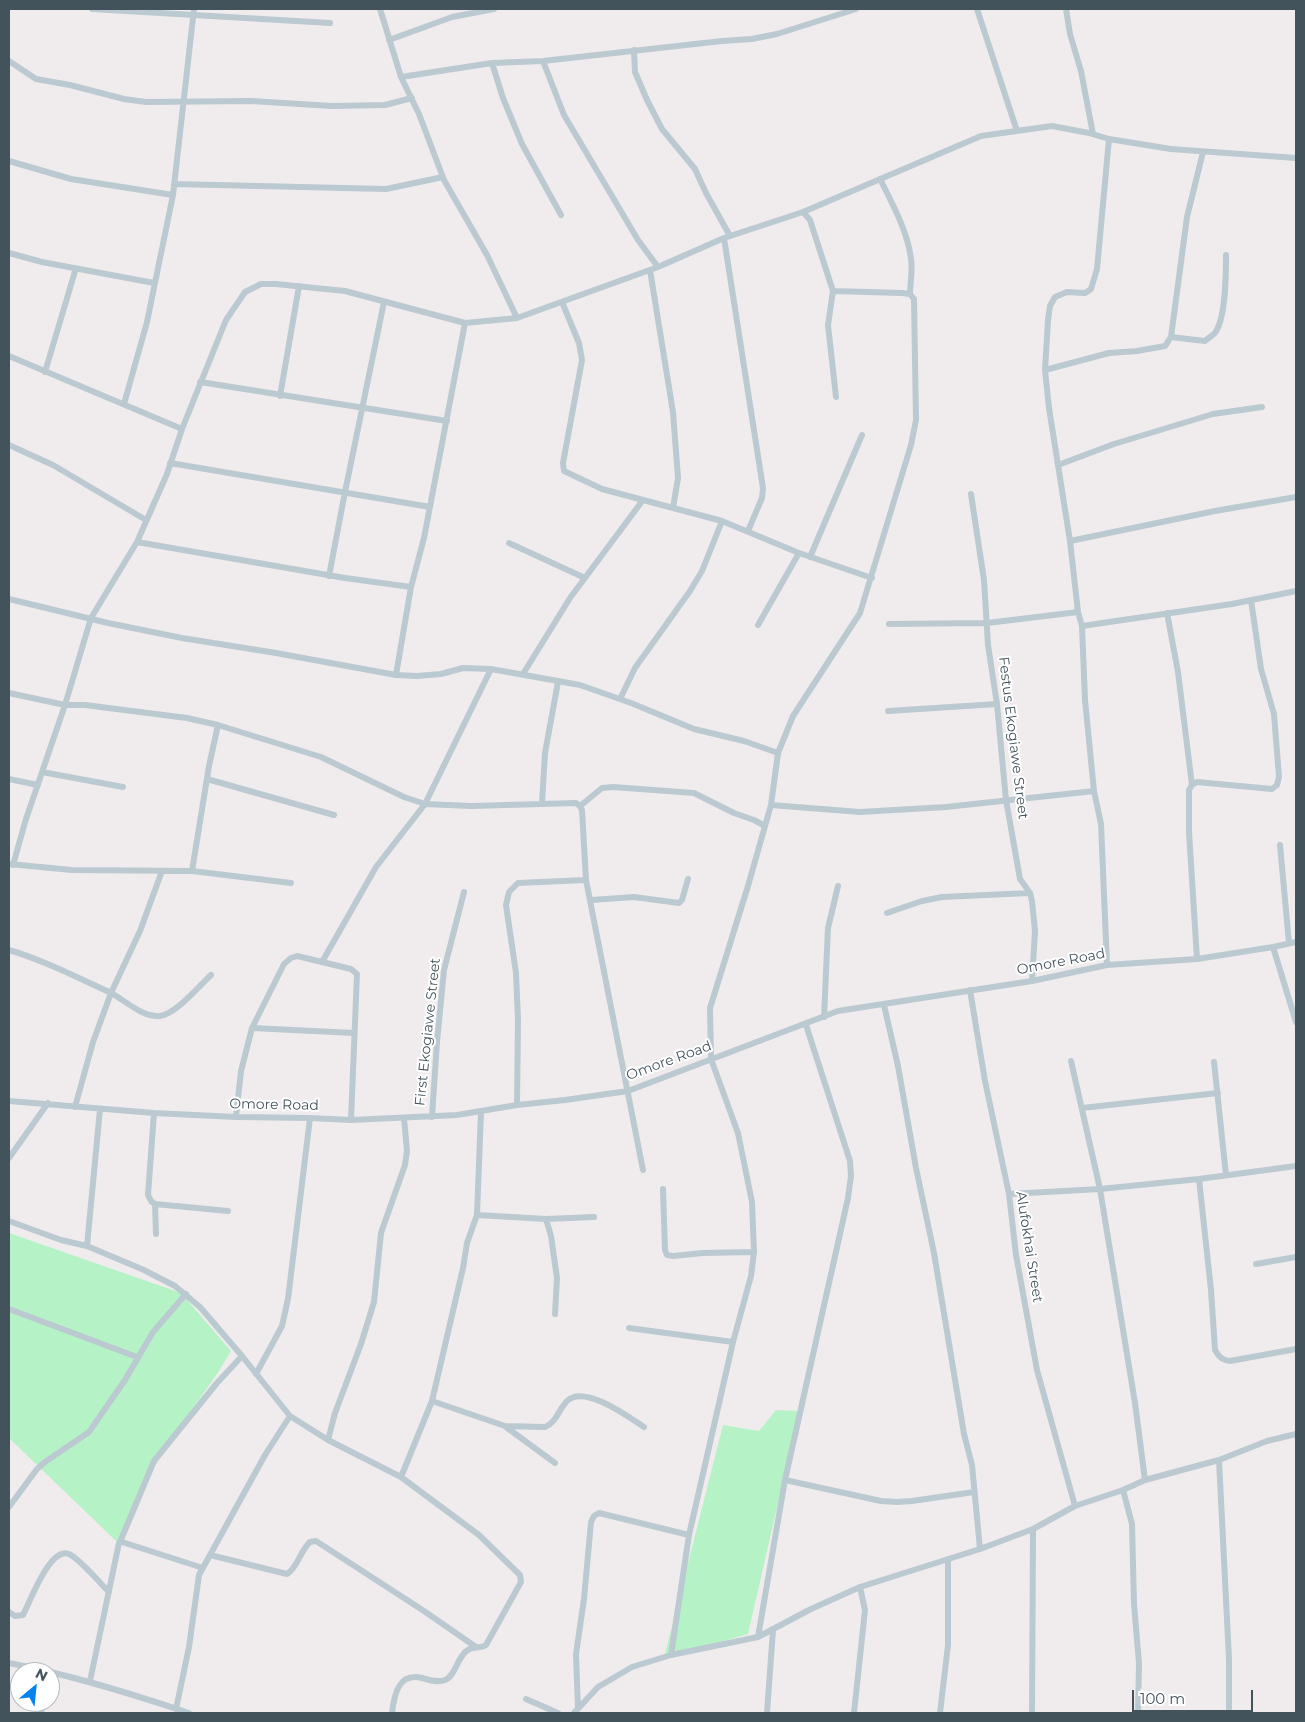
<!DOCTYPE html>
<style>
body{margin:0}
#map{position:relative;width:1305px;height:1722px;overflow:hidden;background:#f0eced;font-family:Montserrat,sans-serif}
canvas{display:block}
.frame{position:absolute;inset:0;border:10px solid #43535c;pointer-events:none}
.north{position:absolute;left:10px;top:1662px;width:50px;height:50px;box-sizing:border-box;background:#fff;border:1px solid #b4babe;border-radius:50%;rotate:28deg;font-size:14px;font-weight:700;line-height:20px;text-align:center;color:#43535c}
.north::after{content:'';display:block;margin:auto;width:18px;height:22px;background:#0583f1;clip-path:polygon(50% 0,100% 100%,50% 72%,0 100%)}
.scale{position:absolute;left:1132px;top:1690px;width:121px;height:22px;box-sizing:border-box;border:2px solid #43535c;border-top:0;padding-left:6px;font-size:15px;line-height:18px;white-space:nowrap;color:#43535c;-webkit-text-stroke:4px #fff;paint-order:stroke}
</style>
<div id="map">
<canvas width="1305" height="1722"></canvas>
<div class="frame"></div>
<div class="north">N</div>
<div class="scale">100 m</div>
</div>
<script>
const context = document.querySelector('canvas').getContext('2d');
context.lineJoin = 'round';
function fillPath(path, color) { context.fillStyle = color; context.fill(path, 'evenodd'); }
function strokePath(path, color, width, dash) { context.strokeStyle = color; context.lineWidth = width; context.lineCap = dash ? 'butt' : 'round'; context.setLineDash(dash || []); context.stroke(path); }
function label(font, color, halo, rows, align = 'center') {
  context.font = font + ' Montserrat,sans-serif'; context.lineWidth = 4; context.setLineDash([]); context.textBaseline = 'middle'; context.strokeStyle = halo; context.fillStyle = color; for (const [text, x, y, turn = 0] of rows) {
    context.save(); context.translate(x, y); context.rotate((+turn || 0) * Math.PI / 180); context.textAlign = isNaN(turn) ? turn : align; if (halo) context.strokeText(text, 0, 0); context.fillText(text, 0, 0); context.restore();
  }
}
fillPath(new Path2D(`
 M9 1233 181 1293 231 1351 217 1374 155 1462 119 1544 9 1438Z
 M776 1410 799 1411 748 1634 664 1658 723 1425 759 1431Z`), '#b5f3c7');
strokePath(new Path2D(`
 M92 9 330 23
 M380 9 401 77 419 114 444 180 487 255 517 318
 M977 9 1017 131
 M1066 9 1070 34 1081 71 1093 134
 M389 40 452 17 494 9
 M634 50 635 72 647 100 662 129 695 169 706 193 730 236
 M9 61 36 79 70 85 124 99 146 102 251 101 332 106 385 105 412 98
 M543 61 564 115 638 240 658 267
 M492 63 503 98 522 144 561 215
 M401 77 492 63 543 61 722 41 752 39 777 34 856 9
 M9 161 71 179 173 195
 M880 179C892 203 908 232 911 259 913 270 910 283 910 294
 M174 184 386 189 443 177
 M803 212 810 220 833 291 828 325 836 397
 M724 238 763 488 762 498 748 531
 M9 253 42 262 154 283
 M650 270 673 412 678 478 673 508
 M562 302 579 343 582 360 563 463 564 471 602 489 722 521 799 553 872 578
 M1171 337 1205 341C1208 338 1212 336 1215 333 1226 318 1226 274 1226 255
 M9 356 182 429
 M1045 370 1109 353 1137 351 1165 346 1171 337 1187 217 1203 152
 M45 372 76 268
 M200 382 447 421
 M280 396 299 286
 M124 404 147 322 173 195 194 9
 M9 445 53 465 146 520
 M170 463 430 507
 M1058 465 1114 444 1213 414 1262 407
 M971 494 984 580 988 645 997 704 1006 800 1020 879 1030 893 1032 901 1035 931 1032 981
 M1070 541 1215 511 1296 497
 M137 542 345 578 411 587
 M509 543 585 578
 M810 557 862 435
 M329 576 345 492 384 302
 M9 599 108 623 182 638 276 653 396 675 417 676 441 674 463 668 491 669 580 685 631 703 694 729 744 741 778 753
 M1167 613 1178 672 1192 785
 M889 624 987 623 1078 612
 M758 625 799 553
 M1082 626 1232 604 1296 591
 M523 674 570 598 643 500
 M396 675 411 587 424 538 465 323
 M9 693 65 705H85L187 718 218 725 321 757 404 797 425 804 471 806 576 803 580 806 582 810 586 880 643 1170
 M620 699 635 668 690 591 702 571 722 521
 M888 711 997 704
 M42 772 123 787
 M9 779 38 785
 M207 779 334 815
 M542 803 545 753 558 682
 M771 805 860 812 946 807 1094 791
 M580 806 602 788 613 787 694 793 734 813 754 820 765 826
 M1280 845 1289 943
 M9 864 72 870 192 871 291 883
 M13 865 26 819 65 705 91 618 137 542 167 474 182 429 226 320 245 292 261 284H276L345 291 465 323 517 318 658 267 724 238 803 212 981 136 1052 126 1089 133 1109 139 1171 149 1296 158
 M192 871 209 766 218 725
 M591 900 634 897 679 903 682 900 688 879
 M887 913 922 901 942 897 1030 893
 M1273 947 1296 1022
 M9 950C43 960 76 977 109 992 124 999 142 1018 160 1016 176 1014 199 986 211 975
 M1197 959 1189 832V790L1192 785 1197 782 1272 789 1277 785 1279 777 1274 714 1261 669 1251 600
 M322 962 376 867 425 804 491 669
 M1107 965 1101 824 1094 791 1085 700 1082 626 1078 612 1070 541 1049 408 1045 370 1048 320 1050 306 1055 297 1067 292 1085 293 1091 289 1097 269 1109 139
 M970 990 985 1081 1009 1194 1016 1255 1037 1370 1075 1506
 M884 1005 898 1066 916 1168 934 1253 964 1434 972 1465 980 1549
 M824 1017 828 928 838 886
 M252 1028 354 1033
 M1071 1061 1100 1189 1135 1403 1145 1480
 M1214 1062 1226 1175
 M9 1101 154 1113 236 1117 310 1118 351 1120 457 1115 517 1105 565 1100 628 1091 838 1011 1032 981 1107 965 1197 959 1273 947 1296 942
 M517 1105 518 1020 516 973 506 905 509 892 518 883 586 880
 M75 1107 93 1042 111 993 140 931 162 871
 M1082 1108 1218 1093
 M154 1113 148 1195 151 1201 155 1204 228 1211
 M236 1117 241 1071 252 1028 284 964 291 958 297 956 351 969 357 974 351 1120
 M432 1117 437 1042 444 970 464 892
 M9 1158 48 1103
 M1199 1179 1211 1290 1215 1350C1219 1357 1222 1360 1230 1361L1296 1349
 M663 1189 665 1250 667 1255 673 1256 703 1253 754 1252
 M1009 1194 1100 1189 1199 1179 1296 1166
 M155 1204 156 1234
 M477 1215 546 1219 594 1217
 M546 1219 551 1236 557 1278 555 1314
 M9 1221 61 1240 87 1246 144 1270 175 1286 200 1307 242 1356 290 1416 328 1440 401 1477 479 1535 520 1575 521 1582 486 1645C480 1649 473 1646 468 1650 457 1656 456 1676 445 1680 437 1683 429 1680 422 1678 398 1672 394 1696 392 1713
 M87 1246 100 1109
 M1256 1264 1296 1257
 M9 1309 137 1357
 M629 1328 733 1342
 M256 1374 282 1326 288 1299 310 1118
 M432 1401 505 1426 545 1427C556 1423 559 1409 567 1401 584 1384 629 1417 644 1427
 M506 1427 555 1463
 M328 1440 335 1413 361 1344 374 1302 381 1233 405 1165 407 1151 404 1118
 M1219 1460 1229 1659V1713
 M401 1477 432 1401 463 1268 467 1243 477 1215 481 1112
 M785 1480 881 1501 897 1502 912 1501 974 1492
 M1123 1490 1132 1524 1134 1604 1139 1663 1138 1713
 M9 1507 37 1469 45 1462 89 1432 125 1380 153 1332 186 1294
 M120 1542 154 1461 217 1383 242 1356
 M210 1555 287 1574C298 1567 300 1551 310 1542L316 1541 424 1611 476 1647
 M9 1612 15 1616 23 1615C30 1602 50 1546 69 1554 80 1559 99 1582 109 1592
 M758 1637 785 1480 848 1198 851 1176 850 1161 806 1025
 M671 1655 689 1535 733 1342 751 1276 754 1252 752 1202 738 1133 711 1059 710 1008 748 886 765 826 771 805 778 753 793 716 860 613 911 445 916 420 914 299 910 294 902 293 833 291
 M9 1663C71 1675 129 1693 189 1713
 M90 1681 119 1543 122 1542 203 1568
 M526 1699 558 1713
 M578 1708 576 1654 584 1599 591 1522 594 1516 599 1513 689 1535
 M176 1709 189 1647 199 1575 265 1455 290 1416
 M41 1713 43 1702
 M574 1713 598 1687 632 1667 671 1655 758 1637 811 1609 860 1587 980 1549 1033 1529 1075 1506 1123 1490 1145 1480 1219 1460 1267 1441 1296 1434
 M767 1713 773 1630
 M854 1713 865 1610 860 1587
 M940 1713 948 1645V1559
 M1032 1713 1033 1529`), '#bbc9d1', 6);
label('14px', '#43535c', '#fff', [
 ["Festus Ekogiawe Street",1013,738,83],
 ["Omore Road",1061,962,-11],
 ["First Ekogiawe Street",428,1032,-84],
 ["Omore Road",669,1061,-20],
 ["Omore Road",274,1105,1],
 ["Alufokhai Street",1029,1247,81]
]);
</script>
